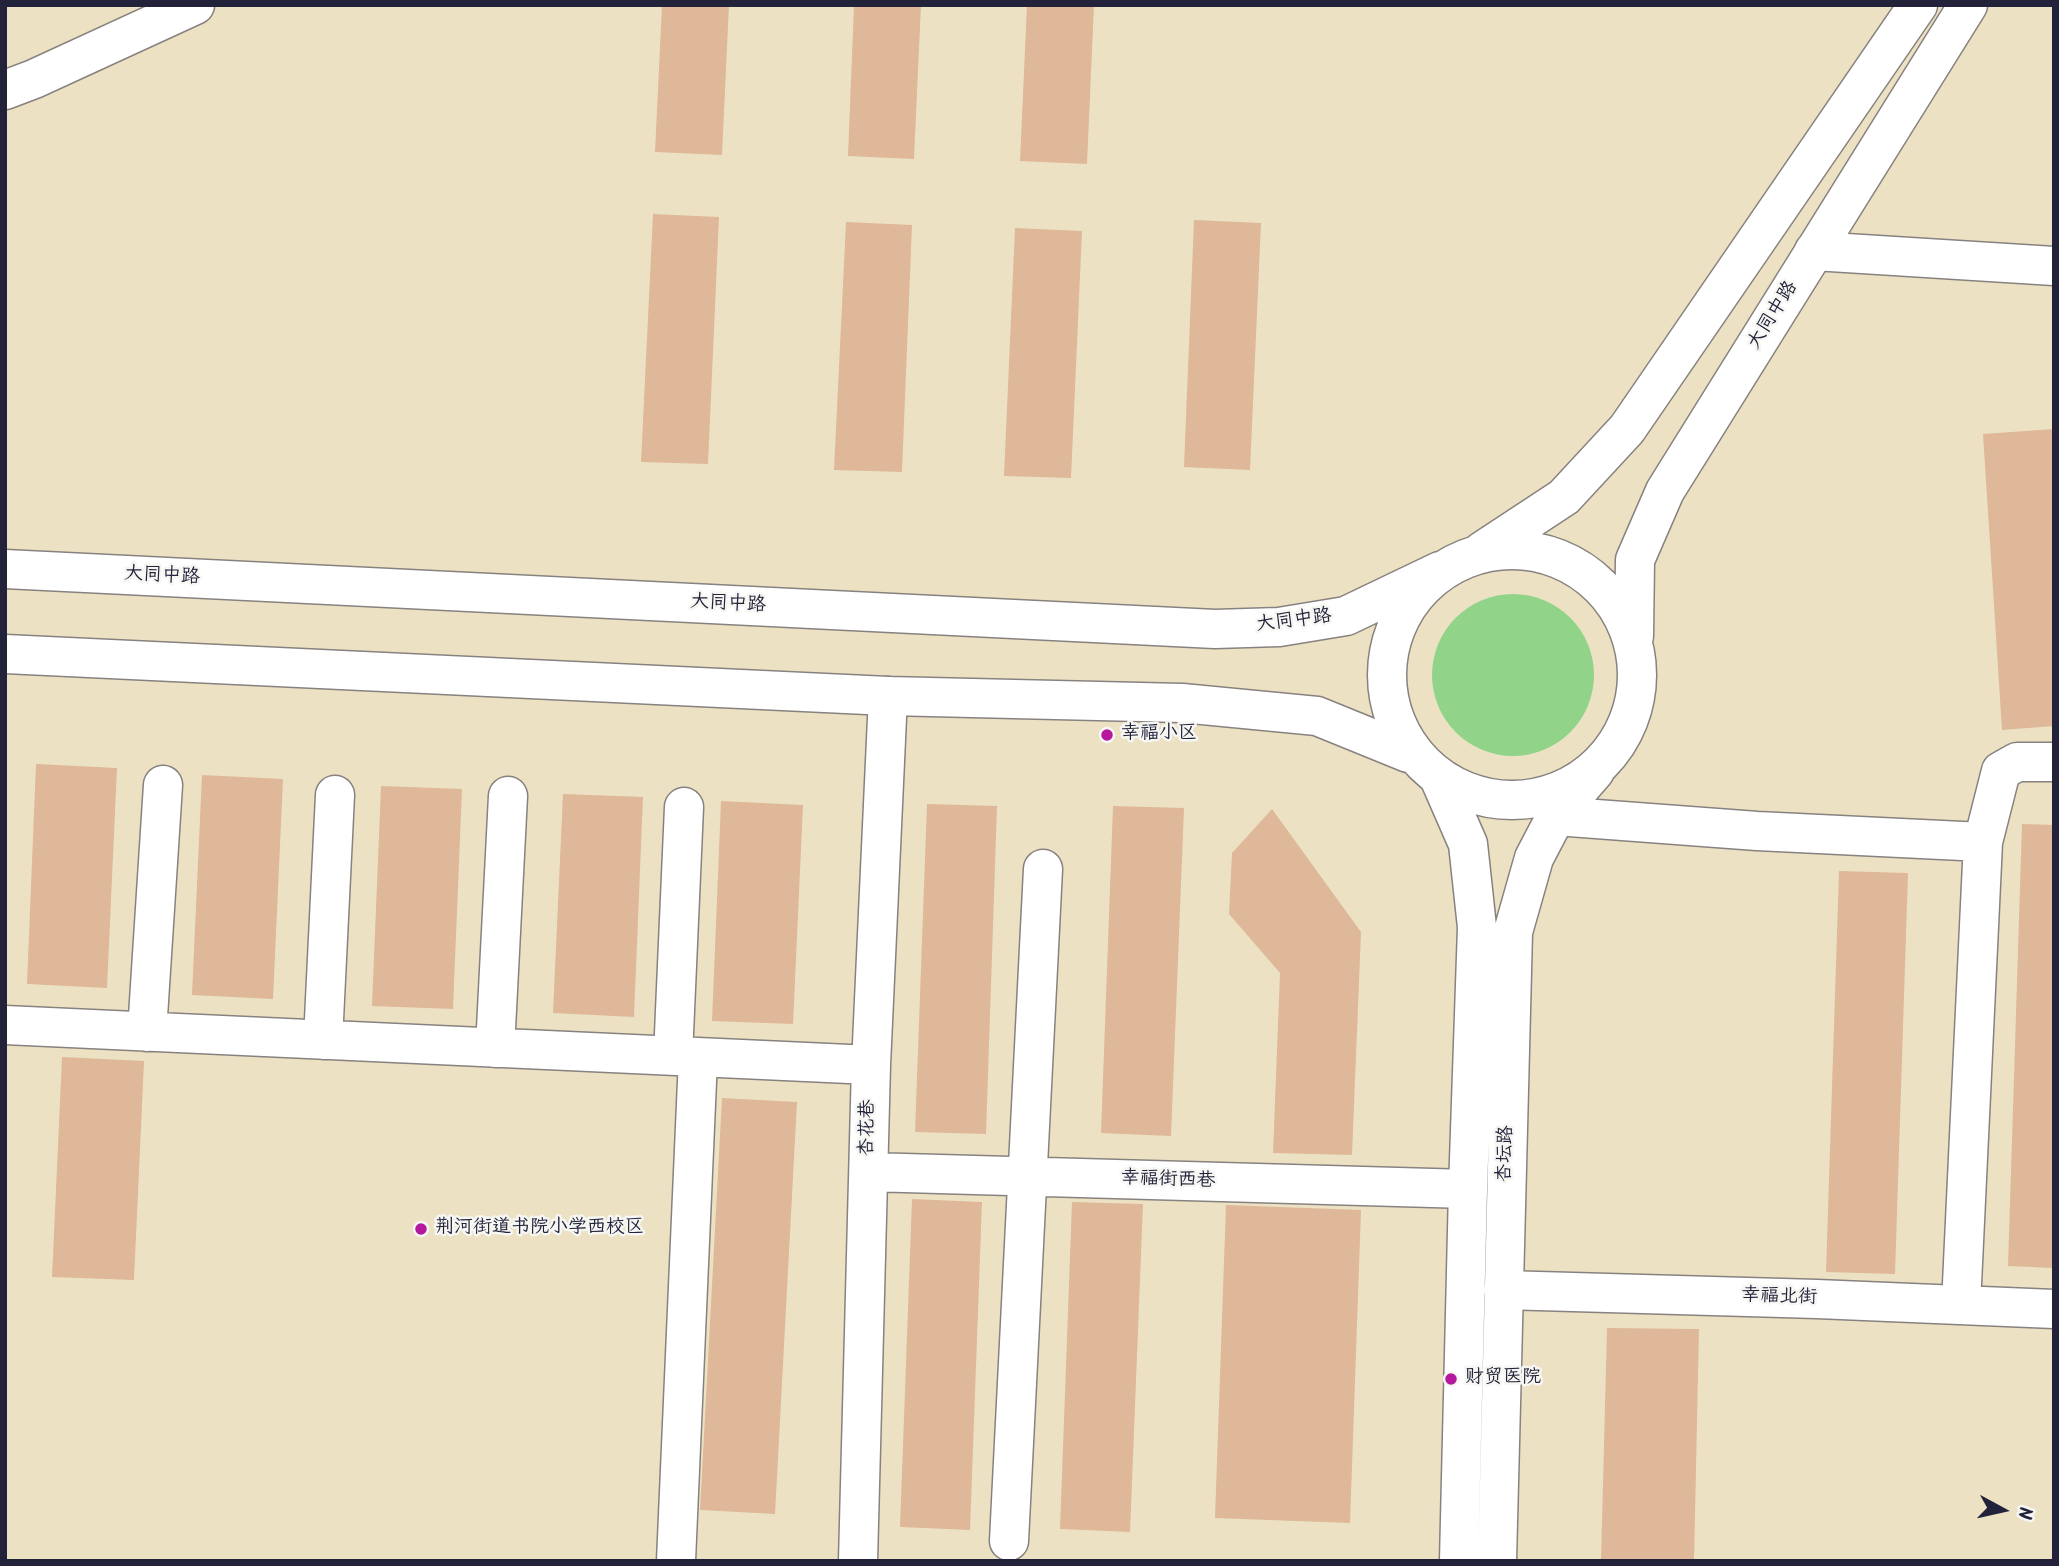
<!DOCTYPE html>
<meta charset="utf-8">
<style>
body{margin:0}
#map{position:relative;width:2059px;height:1566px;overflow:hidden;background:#ece2c3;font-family:Kalam,sans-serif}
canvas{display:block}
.frame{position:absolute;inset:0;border:7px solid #22223b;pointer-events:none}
.north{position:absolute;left:1968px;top:1475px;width:70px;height:70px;-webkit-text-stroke:5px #f6f6f2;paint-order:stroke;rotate:98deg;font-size:19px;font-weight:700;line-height:28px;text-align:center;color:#22223b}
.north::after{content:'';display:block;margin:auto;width:24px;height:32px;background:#22223b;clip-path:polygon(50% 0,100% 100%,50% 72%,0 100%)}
</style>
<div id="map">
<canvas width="2059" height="1566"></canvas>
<div class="frame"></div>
<div class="north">N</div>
</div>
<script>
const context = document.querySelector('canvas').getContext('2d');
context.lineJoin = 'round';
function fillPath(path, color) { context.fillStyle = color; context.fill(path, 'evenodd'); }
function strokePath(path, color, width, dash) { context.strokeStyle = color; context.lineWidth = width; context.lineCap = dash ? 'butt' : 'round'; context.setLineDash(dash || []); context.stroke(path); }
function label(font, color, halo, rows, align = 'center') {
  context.font = font + ' Kalam,"LXGW WenKai TC",sans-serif'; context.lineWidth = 5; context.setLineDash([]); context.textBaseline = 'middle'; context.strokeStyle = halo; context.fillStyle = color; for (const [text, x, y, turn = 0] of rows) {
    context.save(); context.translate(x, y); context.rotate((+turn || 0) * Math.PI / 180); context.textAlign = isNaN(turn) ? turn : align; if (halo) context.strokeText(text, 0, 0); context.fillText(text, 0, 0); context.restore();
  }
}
fillPath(new Path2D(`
 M1432 675a81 81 0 1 1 162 0a81 81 0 1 1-162 0Z`), '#92d38a');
fillPath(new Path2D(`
 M662 5H729L722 155 655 152Z
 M854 5H921L914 159 848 156Z
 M1027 5H1094L1087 164 1020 161Z
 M653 214 719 217 708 464 641 462Z
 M1194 220 1261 223 1250 470 1184 467Z
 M846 222 912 225 902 472 834 470Z
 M1015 228 1082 231 1071 478 1004 476Z
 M2054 429V726L2002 730 1983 434Z
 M36 764 117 768 107 988 27 984Z
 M202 775 283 779 273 999 192 995Z
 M381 786 462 789 453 1009 372 1006Z
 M563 794 643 797 634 1017 553 1013Z
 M721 801 803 805 793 1024 712 1021Z
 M927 804 997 806 986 1134 915 1132Z
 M1113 806 1184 808 1171 1136 1101 1133Z
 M1272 809 1361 932 1352 1155 1273 1153 1280 973 1229 914 1232 853Z
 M2022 824 2054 825V1268L2008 1266Z
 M1839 871 1908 873 1895 1274 1826 1272Z
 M62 1057 144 1061 134 1280 52 1277Z
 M722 1098 797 1102 775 1514 700 1510Z
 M912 1199 982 1202 970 1530 900 1527Z
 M1072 1202 1143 1204 1130 1532 1060 1529Z
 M1226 1205 1361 1210 1350 1523 1215 1518Z
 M1607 1328 1699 1329 1694 1561H1601Z`), '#deb898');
const minor = new Path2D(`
 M5 90 34 79 195 5
 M1814 251 2054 266
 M1556 816 1757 831 1983 842
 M5 1025 871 1065
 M147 1032 163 785
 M323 1040 335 795
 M495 1048 508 796
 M673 1056 684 807
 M869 1172 1468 1189
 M1503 1290 1817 1299 2054 1309
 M1961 1305 1983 842 2001 771 2017 762H2054
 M1009 1541 1043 869
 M676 1561 698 1058
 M858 1561 871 1065 888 696`);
const major = new Path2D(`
 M1387 675a125 125 0 1 1 250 0a125 125 0 1 1-250 0Z
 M1482 551 1564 497 1627 429 1918 5
 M5 569 1215 629 1279 627 1346 616 1440 571
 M1634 636 1635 560 1665 491 1968 5
 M5 654 888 696 1182 703 1317 716 1408 753
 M1440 780 1468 844 1477 927 1468 1189 1459 1561
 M1497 1561 1513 932 1534 858 1556 816 1595 771`);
strokePath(minor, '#87827f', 41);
strokePath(major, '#87827f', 41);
strokePath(minor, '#fff', 38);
strokePath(major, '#fff', 38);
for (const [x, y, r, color] of [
 [1107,735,7,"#b5179e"],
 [421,1229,7,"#b5179e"],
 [1451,1379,7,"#b5179e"]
]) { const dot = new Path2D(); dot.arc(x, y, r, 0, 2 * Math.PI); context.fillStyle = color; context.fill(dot); strokePath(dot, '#f6f6f2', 2.5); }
label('19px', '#22223b', '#f6f6f2', [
 ["大同中路",1774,316,-58],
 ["大同中路",162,577,3],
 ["大同中路",728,605,3],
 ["大同中路",1294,622,-7],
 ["杏花巷",869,1128,-89],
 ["杏坛路",1507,1154,-88],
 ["幸福街西巷",1168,1181,2],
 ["幸福北街",1779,1298,2]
]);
label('19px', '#22223b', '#f6f6f2', [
 ["幸福小区",1121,735],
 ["荆河街道书院小学西校区",435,1229],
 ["财贸医院",1465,1379]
], 'left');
</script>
